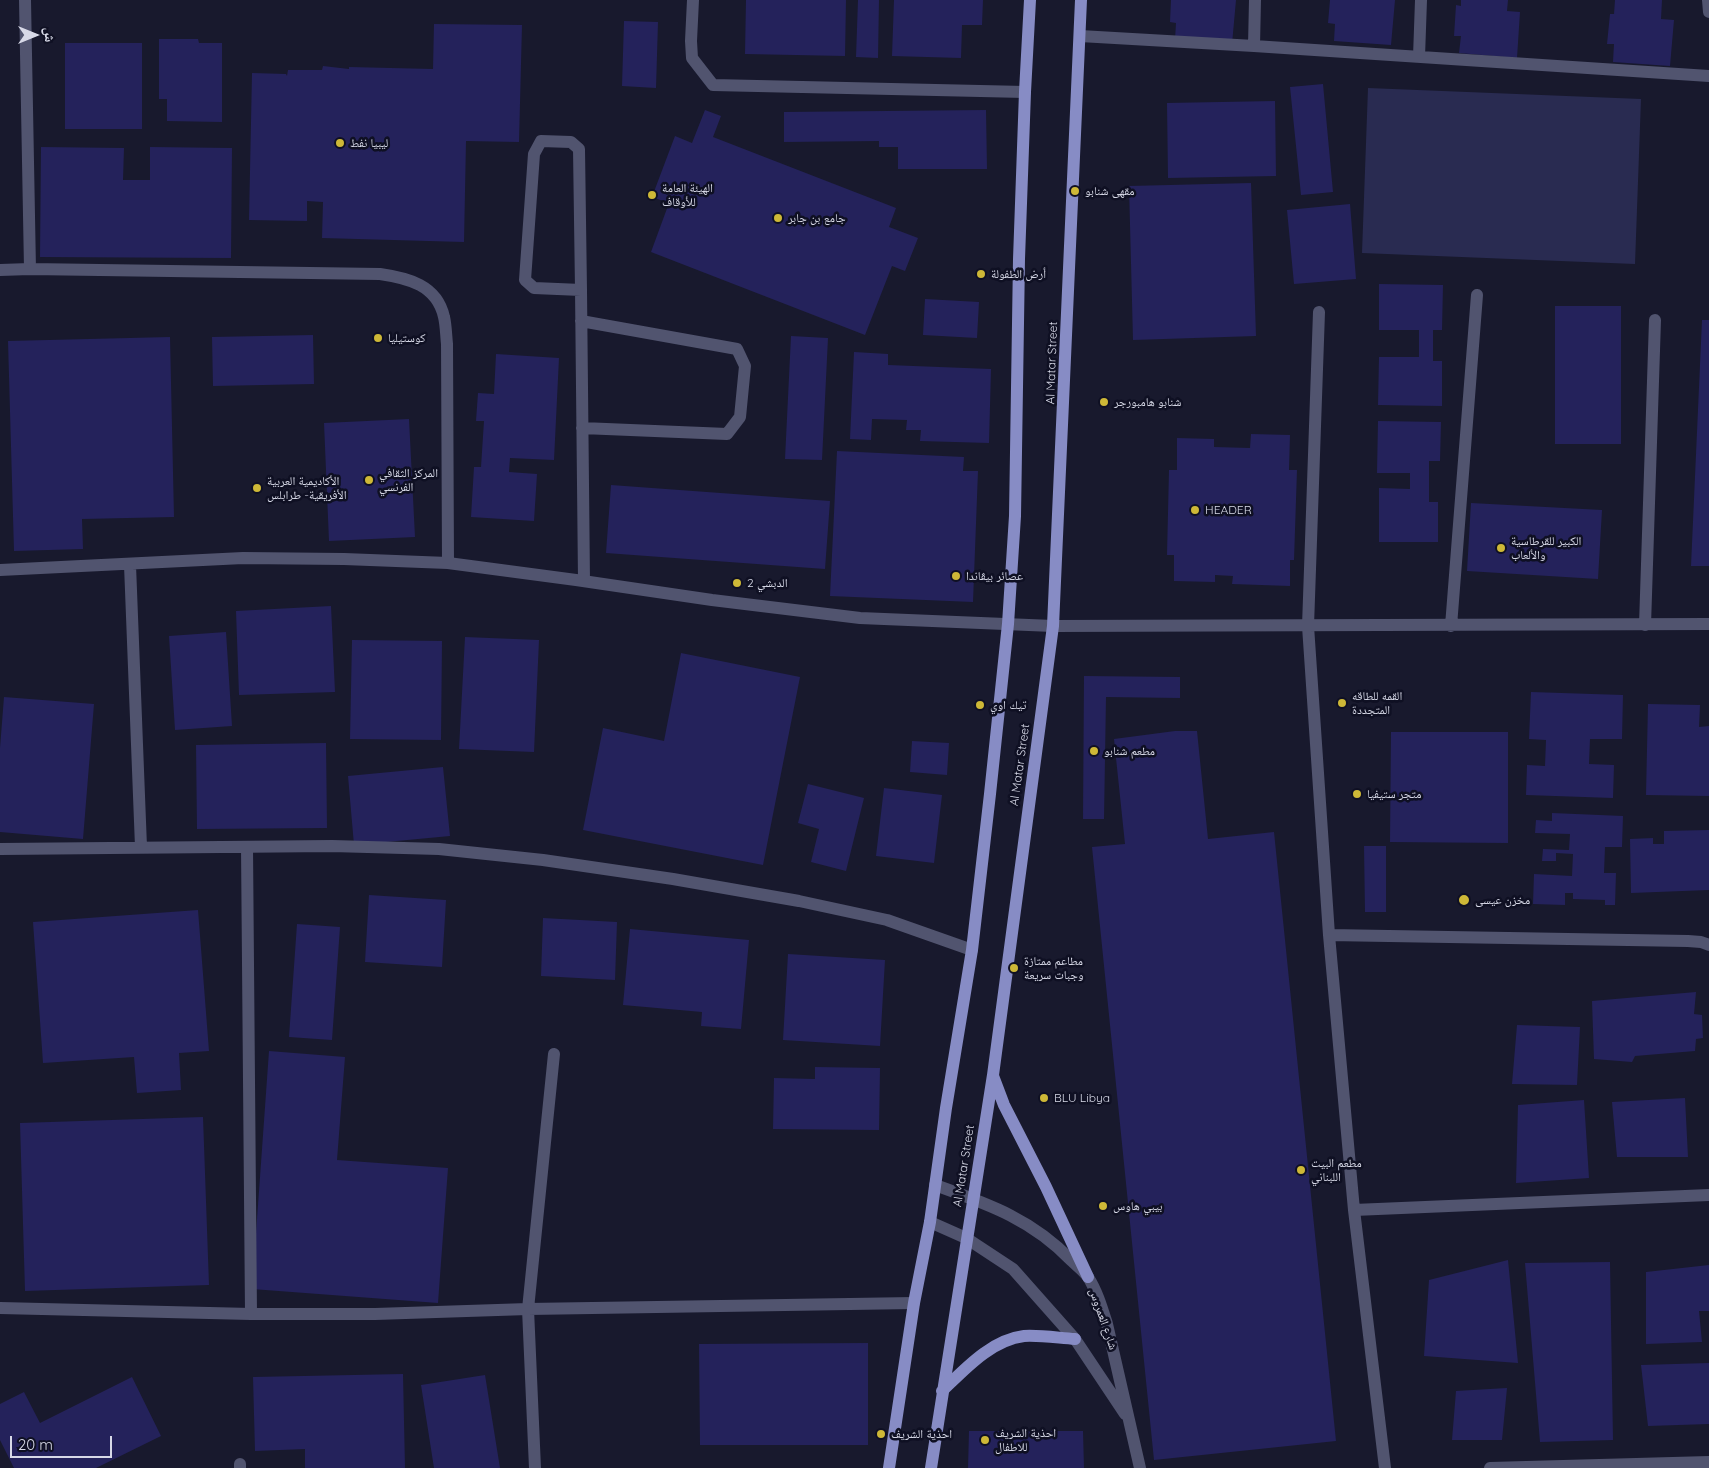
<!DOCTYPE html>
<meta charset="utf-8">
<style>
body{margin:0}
#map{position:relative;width:1709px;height:1468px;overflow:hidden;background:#18192d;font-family:Quicksand,"Noto Naskh Arabic",sans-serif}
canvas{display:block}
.north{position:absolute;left:10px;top:10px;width:50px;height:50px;-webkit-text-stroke:4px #0f1023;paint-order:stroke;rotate:90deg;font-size:14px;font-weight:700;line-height:20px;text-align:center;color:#d7d9e7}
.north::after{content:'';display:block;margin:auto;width:18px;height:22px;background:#d7d9e7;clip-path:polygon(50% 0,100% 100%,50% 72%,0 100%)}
.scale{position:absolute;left:10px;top:1436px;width:102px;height:22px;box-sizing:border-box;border:2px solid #d7d9e7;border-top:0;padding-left:6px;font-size:15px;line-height:18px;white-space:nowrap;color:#d7d9e7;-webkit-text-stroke:4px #0f1023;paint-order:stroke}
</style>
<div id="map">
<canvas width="1709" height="1468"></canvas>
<div class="north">ش</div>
<div class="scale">20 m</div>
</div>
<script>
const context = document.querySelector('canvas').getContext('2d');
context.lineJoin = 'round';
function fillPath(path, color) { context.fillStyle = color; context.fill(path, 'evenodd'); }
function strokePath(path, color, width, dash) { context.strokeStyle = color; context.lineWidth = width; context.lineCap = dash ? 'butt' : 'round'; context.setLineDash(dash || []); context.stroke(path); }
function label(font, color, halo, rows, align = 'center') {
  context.font = font + ' Quicksand,"Noto Naskh Arabic",sans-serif'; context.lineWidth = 5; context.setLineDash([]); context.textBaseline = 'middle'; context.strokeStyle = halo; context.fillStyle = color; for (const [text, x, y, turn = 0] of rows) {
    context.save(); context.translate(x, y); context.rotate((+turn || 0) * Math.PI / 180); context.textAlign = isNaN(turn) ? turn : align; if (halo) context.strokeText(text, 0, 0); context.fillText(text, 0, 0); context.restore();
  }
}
fillPath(new Path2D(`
 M1368 88 1641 99 1635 264 1362 253Z`), '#292b51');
fillPath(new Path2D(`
 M746 0H846L845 56 745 54Z
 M858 0H879L878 58 856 57Z
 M894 0H983L982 25H962L961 58 892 56Z
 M1171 0H1236L1232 44 1175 40 1176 23 1170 22Z
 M1330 0H1395L1391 45 1334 41 1335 24 1328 23Z
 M1461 0H1508L1507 11 1520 12 1517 58 1459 53 1461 36H1454L1456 5 1461 6Z
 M1615 0H1662L1661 19 1674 20 1670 66 1613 62 1614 44H1607L1610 14H1614Z
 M624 21 658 22 656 88 622 86Z
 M434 24 522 25 519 142 466 141 464 242 322 238 323 202 307 201V221L249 220 252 73 286 74 287 76 288 70H322L323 66 349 69V67L433 69Z
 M159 39H198L199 43H222V122L167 121V99H159Z
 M65 43H142V129H65Z
 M1323 84 1333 192 1301 195 1290 87Z
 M1275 101 1276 176 1168 178 1167 103Z
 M705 110 721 116 713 137 896 208 889 227 918 238 905 271 892 266 865 335 651 252 669 203 652 197 675 136 692 143Z
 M986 110 987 169H898V147H879V141L784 142V112Z
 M41 147 124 148 123 180H150V147L232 148 231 258 40 257Z
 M1251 183 1256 336 1133 340 1129 186Z
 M1350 204 1356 279 1294 284 1287 210Z
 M1379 284 1443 285 1442 330H1433V361H1442V406L1378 405 1379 357H1419V330H1379Z
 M925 299 979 302 977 338 923 335Z
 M1555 306H1621V444H1555Z
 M1702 320H1709V566H1691Z
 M313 335 314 384 213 386 212 337Z
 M791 336 828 338 822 460 785 459Z
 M170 337 174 517 82 519 83 549 14 551 8 341Z
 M854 352 888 354V365L991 369 989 443 920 441 921 430H906L907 420 872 419 871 440 850 439Z
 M496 354 559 358 554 460 510 458 509 472 537 474 534 521 471 517 474 467H481L484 421H476L478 393 494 394Z
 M409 419 415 537 329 541 324 423Z
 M1378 421 1441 422 1440 461H1429V502H1438V542H1379V488L1410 489V473H1377Z
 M1251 434 1290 435 1289 470H1297L1294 560H1290V586L1232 584 1233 576 1215 575V582L1174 581V555H1167L1169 470H1177V438L1214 439V447L1250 448Z
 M837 451 964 457 963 471H978L973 602 830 596Z
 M611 485 830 501 825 569 606 553Z
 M1471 503 1602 510 1598 579 1467 571Z
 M331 606 335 692 239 695 236 611Z
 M226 632 232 726 175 730 169 636Z
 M465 637 539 640 534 752 459 749Z
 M352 640 442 641 441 740 350 739Z
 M681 653 800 677 763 865 583 830 603 728 664 741Z
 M1084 676 1180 677V698L1106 697 1104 819H1083Z
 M1531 692 1623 695 1622 739H1590L1589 764 1614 765 1613 798 1526 795 1527 765 1545 766 1546 740 1529 739Z
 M4 697 94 704 83 839 0 832V748Z
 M1648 704 1700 705 1699 727 1709 726V796L1646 795Z
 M1175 731H1197L1208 839 1274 832 1336 1441 1154 1460 1092 847 1125 844 1114 739Z
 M1391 732H1508V843L1390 842Z
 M912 741 949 743 947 775 910 772Z
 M326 743 327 828 197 829 196 745Z
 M443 767 450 836 354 845 348 776Z
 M808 784 864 798 846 871 811 862 819 829 798 823Z
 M884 788 942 795 934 863 876 856Z
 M1552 813 1623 816 1622 847H1605L1604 873H1616L1615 905H1605V900L1573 899V893H1565V905L1533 904 1534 874 1572 876 1573 854 1556 853V861H1542L1543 849 1569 850 1570 834 1535 833 1536 820 1552 821Z
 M1709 830V890L1631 893 1630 839 1653 838V844H1664V831Z
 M1364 846H1386V912H1365Z
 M369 895 446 900 442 967 365 962Z
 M198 910 209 1051 179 1053 181 1090 137 1093 134 1057 43 1063 33 922Z
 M543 918 617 922 615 980 541 976Z
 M297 924 340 927 332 1040 289 1037Z
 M630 929 749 940 741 1029 701 1026 702 1012 623 1005Z
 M788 954 885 960 880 1046 783 1040Z
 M1696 992 1694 1014 1702 1015 1703 1038 1696 1039 1695 1051 1635 1056 1632 1062 1594 1059 1592 1001Z
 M1517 1025 1580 1027 1577 1085 1512 1084Z
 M269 1051 345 1057 337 1160 448 1168 438 1303 252 1289Z
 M815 1067 880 1068 879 1130 773 1129 774 1078 815 1079Z
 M1685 1098 1688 1157H1617L1612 1102Z
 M1584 1100 1589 1178 1516 1183 1518 1105Z
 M203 1117 209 1285 25 1291 20 1123Z
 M1508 1260 1518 1363 1424 1356 1429 1280Z
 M1610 1262 1613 1440 1540 1442 1525 1263Z
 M1709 1265V1311H1699L1702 1342 1646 1344V1272Z
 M868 1343V1445H700L699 1344Z
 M1709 1363V1424L1648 1426 1641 1365Z
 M403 1374 405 1468H305V1449L255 1451 253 1377Z
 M485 1375 500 1468H434L421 1385Z
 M132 1377 161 1436 96 1468H14L0 1440V1404L24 1392 40 1423Z
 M1507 1388 1502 1440H1452L1456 1391Z
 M969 1431H1083L1084 1468H968Z`), '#24225b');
strokePath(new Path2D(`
 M25 0 30 269
 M693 0 691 41 692 58 713 85 1025 92
 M1708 0 1709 12
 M1080 36 1254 46 1709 76
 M1254 46 1255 0
 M1419 57 1421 0
 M541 141 571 142 579 149 581 290 534 288 525 280 534 154Z
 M0 270 30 269 380 274C408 278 437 285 444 317 446 325 446 335 447 344L448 563
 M581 290 584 581
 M1319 312 1308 626 1329 935 1354 1210 1385 1468
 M581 321 737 349 745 366 740 417 727 434 582 428
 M130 565 141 847
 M0 570 243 558 344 559 448 563 576 580 712 600 860 618 1053 626 1709 624
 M1645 625 1655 320
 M1451 626 1477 295
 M247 847 251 1314
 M0 849 332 846 439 849 543 860 673 879 799 901 887 920 972 950
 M1329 935 1688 941 1701 942 1709 945
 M935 1185C988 1204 1032 1219 1072 1261 1077 1266 1084 1271 1088 1277 1097 1291 1102 1308 1107 1324L1140 1468
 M1354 1210 1709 1195
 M930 1222 966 1238 1013 1269 1075 1339 1125 1414
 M0 1308 251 1314H375L528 1309 914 1303
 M240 1464V1468
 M535 1468 528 1309 554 1054
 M1490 1468 1709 1462`), '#51546f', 12);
strokePath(new Path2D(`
 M993 1076 1004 1105 1046 1187 1088 1277
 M942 1391C965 1369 991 1340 1024 1336 1040 1335 1059 1338 1075 1339
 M889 1468 914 1303 930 1222 946 1108 972 950 990 794 1008 624 1015 516 1019 259 1025 92 1030 0
 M931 1468 993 1075 1053 626 1081 0`), '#878cc5', 12);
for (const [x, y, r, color] of [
 [340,143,5,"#ceb837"],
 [1075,191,5,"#ceb837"],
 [652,195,5,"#ceb837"],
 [778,218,5,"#ceb837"],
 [981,274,5,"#ceb837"],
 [378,338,5,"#ceb837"],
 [1104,402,5,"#ceb837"],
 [369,480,5,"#ceb837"],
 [257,488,5,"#ceb837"],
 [1195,510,5,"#ceb837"],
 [1501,548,5,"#ceb837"],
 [956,576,5,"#ceb837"],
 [737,583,5,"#ceb837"],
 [1342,703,5,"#ceb837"],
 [980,705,5,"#ceb837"],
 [1094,751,5,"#ceb837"],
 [1357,794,5,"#ceb837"],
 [1464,900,6,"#ceb837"],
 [1014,968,5,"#ceb837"],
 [1044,1098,5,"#ceb837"],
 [1301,1170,5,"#ceb837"],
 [1103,1206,5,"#ceb837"],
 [881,1434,5,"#ceb837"],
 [985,1440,5,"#ceb837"]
]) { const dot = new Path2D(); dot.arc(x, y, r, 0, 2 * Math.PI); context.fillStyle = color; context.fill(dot); strokePath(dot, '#0f1023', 2); }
label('12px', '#d7d9e7', '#0f1023', [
 ["ليبيا نفط",350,143],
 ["الهيئة العامة",662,188],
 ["للأوقاف",662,202],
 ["مقهى شنابو",1085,191],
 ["جامع بن جابر",788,218],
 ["أرض الطفولة",991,274],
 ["كوستيليا",388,338],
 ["شنابو هامبورجر",1114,402],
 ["المركز الثقافي",379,473],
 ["الفرنسي",379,487],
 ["الأكاديمية العربية",267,481],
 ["الأفريقية- طرابلس",267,495],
 ["HEADER",1205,510],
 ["الكبير للقرطاسية",1511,541],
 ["والألعاب",1511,555],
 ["عصائر بيڤاندا",966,576],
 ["الدبشي 2",747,583],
 ["القمه للطاقه",1352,696],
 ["المتجددة",1352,710],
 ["تيك اوي",990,705],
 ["مطعم شنابو",1104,751],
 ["متجر ستيفيا",1367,794],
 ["مخزن عيسى",1475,900],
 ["مطاعم ممتازة",1024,961],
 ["وجبات سريعة",1024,975],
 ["BLU Libya",1054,1098],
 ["مطعم البيت",1311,1163],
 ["اللبناني",1311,1177],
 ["بيبي هاوس",1113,1206],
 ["احذية الشريف",995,1433],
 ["للاطفال",995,1447],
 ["احذية الشريف",891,1434]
], 'left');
label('12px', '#d7d9e7', '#0f1023', [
 ["Al Matar Street",1052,363,-88],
 ["Al Matar Street",1020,765,-82],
 ["Al Matar Street",964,1166,-81],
 ["شارع العمروس",1103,1319,71]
]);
</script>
